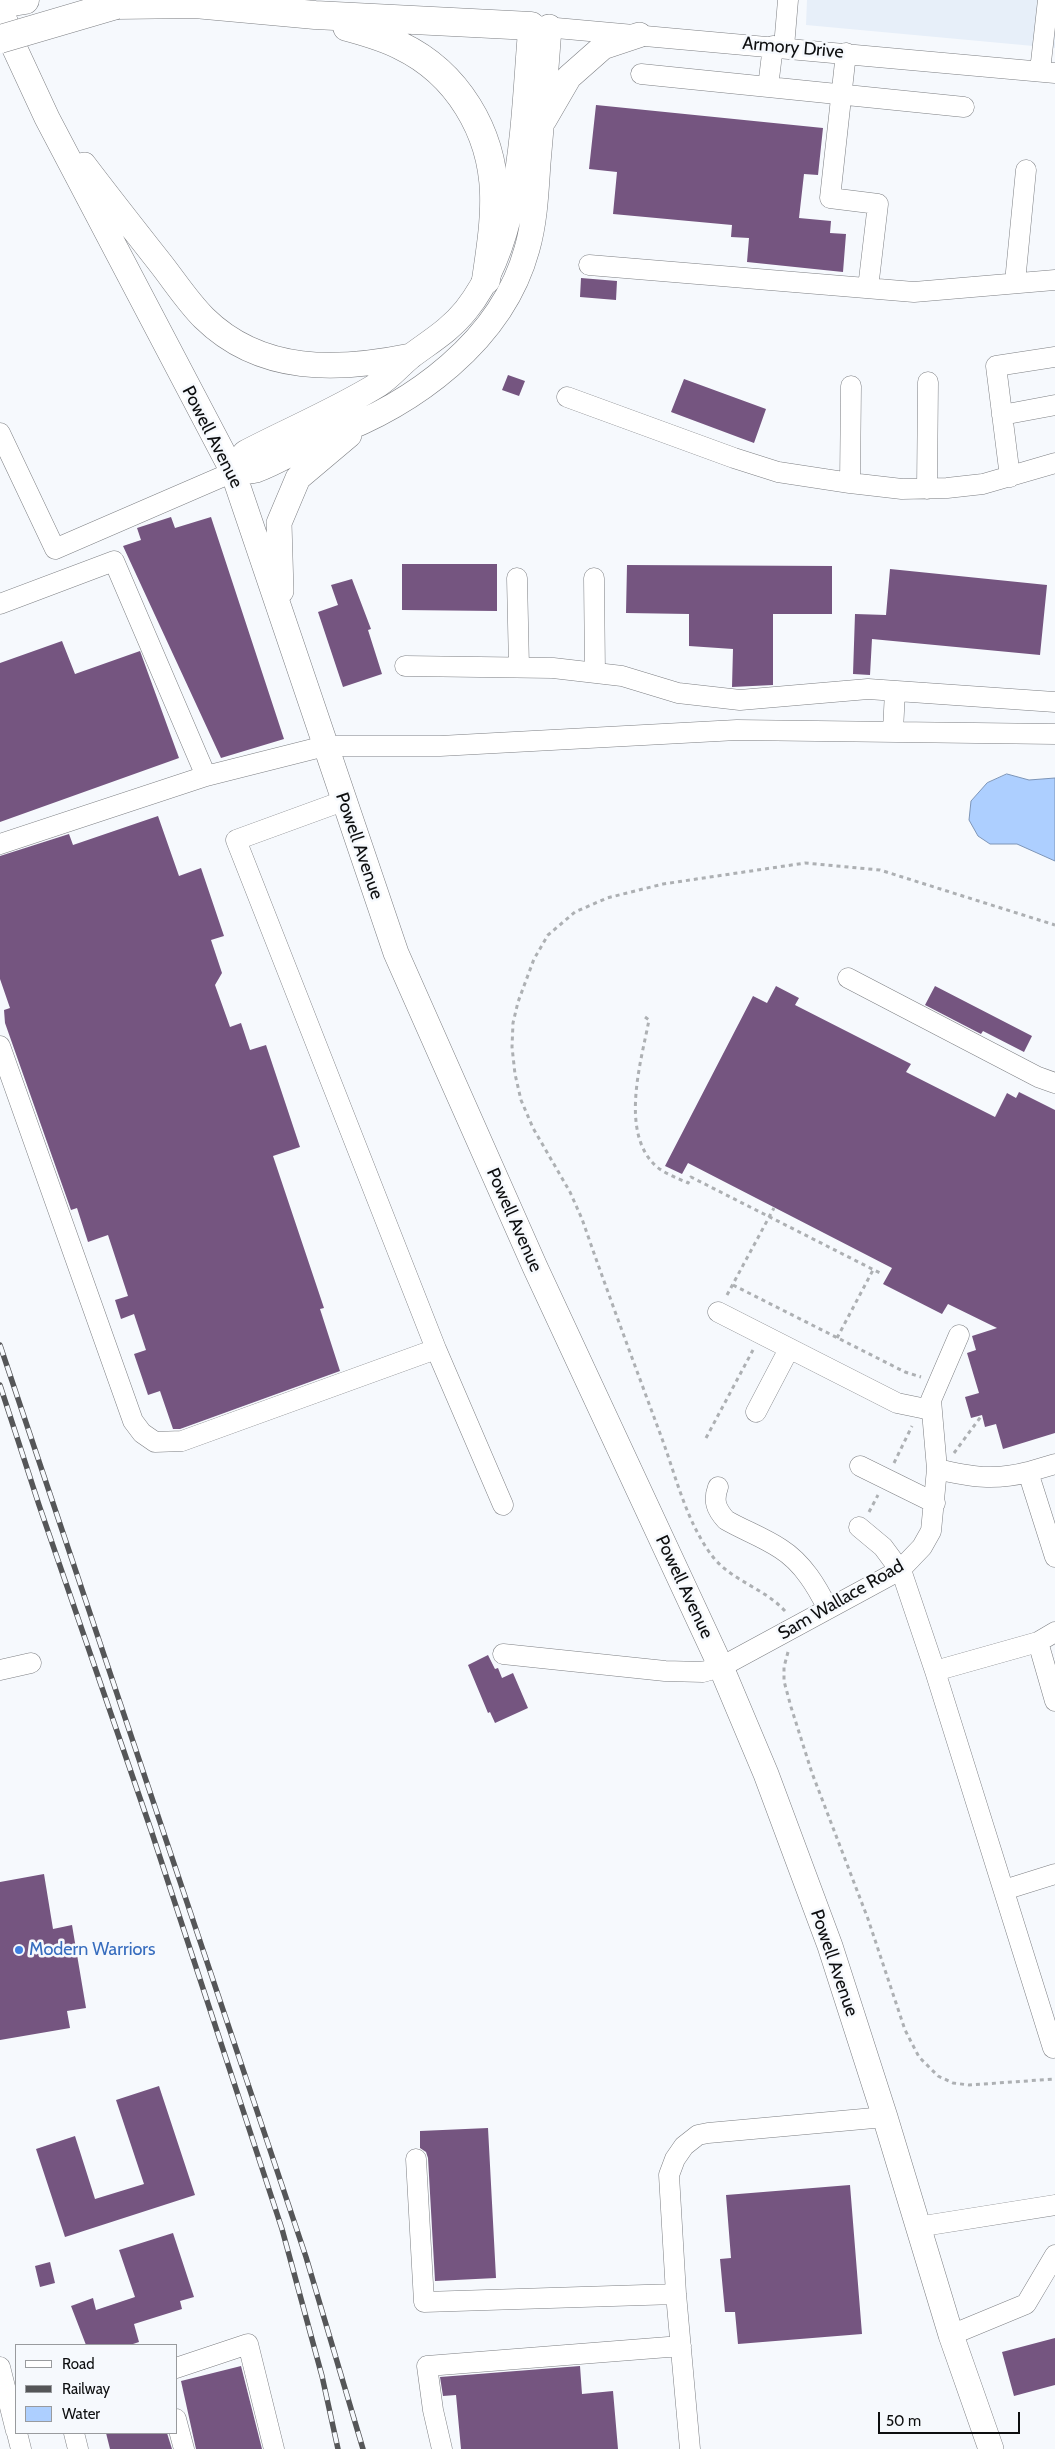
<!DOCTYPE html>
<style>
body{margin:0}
#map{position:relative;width:1055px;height:2449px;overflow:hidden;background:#f6f9fd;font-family:Cabin,sans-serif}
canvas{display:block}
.legend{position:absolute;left:15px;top:2344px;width:162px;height:90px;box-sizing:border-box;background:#f6f9fd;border:1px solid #999b9e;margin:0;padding:6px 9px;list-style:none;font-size:15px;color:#0d0e0f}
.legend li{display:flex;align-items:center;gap:10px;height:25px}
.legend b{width:25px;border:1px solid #999b9e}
.scale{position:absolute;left:878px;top:2412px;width:142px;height:22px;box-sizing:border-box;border:2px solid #0d0e0f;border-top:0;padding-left:6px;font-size:15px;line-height:18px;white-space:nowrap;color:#0d0e0f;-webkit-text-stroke:4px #f6f9fd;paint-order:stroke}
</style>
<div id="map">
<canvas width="1055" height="2449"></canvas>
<ul class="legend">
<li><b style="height:6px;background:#fff"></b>Road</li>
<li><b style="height:6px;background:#555658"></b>Railway</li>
<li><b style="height:14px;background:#adcfff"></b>Water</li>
</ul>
<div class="scale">50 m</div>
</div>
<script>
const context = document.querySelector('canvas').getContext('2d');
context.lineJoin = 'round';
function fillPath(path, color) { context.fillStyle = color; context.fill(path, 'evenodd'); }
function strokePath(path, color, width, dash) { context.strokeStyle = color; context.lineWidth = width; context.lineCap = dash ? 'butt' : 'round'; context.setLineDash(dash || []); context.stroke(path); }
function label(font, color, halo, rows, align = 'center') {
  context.font = font + ' Cabin,sans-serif'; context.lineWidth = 5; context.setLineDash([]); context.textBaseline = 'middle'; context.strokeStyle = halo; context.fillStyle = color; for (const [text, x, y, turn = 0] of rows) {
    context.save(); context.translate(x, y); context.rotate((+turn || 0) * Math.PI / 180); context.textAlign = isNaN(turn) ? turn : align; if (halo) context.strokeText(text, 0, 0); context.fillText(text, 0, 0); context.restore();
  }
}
fillPath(new Path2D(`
 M807 0H1055V48L806 25Z`), '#e7eff9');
const water = new Path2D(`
 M1007 774 1029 780 1055 778V861L1017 844H990L978 836 969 820 971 801 987 783Z`);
fillPath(water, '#adcfff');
strokePath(water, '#7d95b7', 1);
fillPath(new Path2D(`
 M596 105 823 128 818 175 804 174 799 218 831 221 830 233 846 234 843 272 747 262 749 238 731 237 732 225 613 214 617 172 589 169Z
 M581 278 617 281 616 300 580 297Z
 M508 375 525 381 519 396 502 390Z
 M684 379 766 409 754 443 671 412Z
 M171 517 175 528 211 517 284 739 221 758 123 546 141 540 137 528Z
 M402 564H497V611L402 610Z
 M627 565 832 566V614H773V685L732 687 733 649 689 646V614L626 613Z
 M890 569 1047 585 1040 655 872 639 870 675 853 674 855 614 886 615Z
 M352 579 371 629 368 630 382 674 343 687 318 612 338 605 331 585Z
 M62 641 75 674 140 651 179 758 0 822V663Z
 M158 816 179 876 201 868 224 936 211 940 222 973 215 985 230 1027 241 1023 250 1050 266 1045 300 1147 273 1156 324 1308 320 1309 340 1371 180 1429H173L160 1391 148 1395 134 1354 146 1350 134 1314 121 1319 115 1300 128 1296 108 1235 88 1242 77 1208 71 1210 5 1023 4 1010 10 1008 0 979V856L69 834 73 845Z
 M776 986 799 998 795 1005 911 1064 906 1072 995 1117 1007 1093 1016 1098 1019 1092 1055 1110V1433L1003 1449 996 1424 985 1427 982 1415 971 1418 965 1397 979 1393 967 1353 976 1350 972 1336 997 1328 948 1304 942 1314 883 1284 892 1268 688 1163 682 1174 665 1166 753 996 767 1003Z
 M935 986 1032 1036 1024 1052 983 1031 981 1034 925 1005Z
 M488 1655 495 1669 498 1668 502 1678 513 1673 528 1708 495 1723 490 1712 488 1713 468 1665Z
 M44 1874 53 1929 72 1925 86 2008 67 2011 70 2028 0 2040V1882Z
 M159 2086 195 2195 65 2237 36 2149 75 2136 95 2199 144 2184 116 2100Z
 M488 2128 496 2278 435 2281 428 2158 426 2152 420 2148V2131Z
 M850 2185 862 2334 738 2344 735 2312H725L720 2259 731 2258 726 2195Z
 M173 2233 194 2297 180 2301 182 2309 134 2324 139 2342 130 2345H86L71 2306 93 2298 96 2310 135 2297 119 2250Z
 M50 2262 55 2283 40 2287 35 2266Z
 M1055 2338V2385L1014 2396 1002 2352Z
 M241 2366 262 2449H196L181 2381Z
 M580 2366 582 2394 613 2391 618 2449H461L456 2395 443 2396 440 2377Z
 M106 2433H167L172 2449H110Z`), '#755580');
const minor = new Path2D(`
 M534 26 1055 73
 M784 47 788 0
 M846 53 830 198 878 204 868 288
 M1040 71 1048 0
 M641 74 964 107
 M768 87 773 46
 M589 265 914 292 1055 280
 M1015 282 1026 170
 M567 397 734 458 778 472 850 483 902 489 947 488 983 484 1055 463
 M1002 415 1055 405
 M0 433 55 549 233 472
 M1010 477 996 366 1055 357
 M850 483 851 386
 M927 489 928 382
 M517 578 519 667
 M594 578 595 673
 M0 604 114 561 206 776
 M405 666 553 668 622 676 678 693 740 700 868 689 1055 702
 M893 731 895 691
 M0 844 206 776 325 746H440L737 730 1055 734
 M848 978 1038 1077 1055 1083
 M0 1046 133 1421 142 1433 155 1442 182 1441 436 1349 236 840 343 801
 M718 1312 897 1403 931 1410
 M436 1349 503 1505
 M756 1412 789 1349
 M860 1466 935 1503
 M937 1469C971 1477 994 1481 1028 1472L1055 1557
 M1028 1472 1055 1464
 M718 1487C713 1501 716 1509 726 1520 743 1530 763 1537 781 1549 803 1563 817 1587 828 1609
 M859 1527 883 1547 900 1570
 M901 1570 935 1671 1053 2048 1055 2047
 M1055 1632 1038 1642 1055 1701
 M503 1654 665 1671 703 1672 721 1667 900 1570 922 1547 931 1531 937 1469 931 1400 959 1335
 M0 1670 31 1663
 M935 1671 1038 1642
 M1004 1890 1055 1874
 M416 2159 424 2302 676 2294
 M917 2227 1055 2205
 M951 2335 1026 2304 1055 2255
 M0 2367 16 2431
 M176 2368 248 2344 274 2449
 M176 2419 184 2449
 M17 2433 21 2449
 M74 2433 78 2449
 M442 2449 433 2410 427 2366 681 2346
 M690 2449 676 2294 669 2175 675 2159 684 2146 698 2135 708 2133 885 2117`);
const major = new Path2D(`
 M0 7 15 49 47 118 233 472 396 953 535 1267 721 1667 766 1774 830 1946 885 2117 951 2335 991 2449
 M544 120 569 77 603 47 639 35
 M84 165C109 198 135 231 161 264 175 282 188 302 204 318 261 374 338 371 411 356
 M233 472C240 472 249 472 256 470 281 461 303 445 328 436 413 405 502 341 527 249 535 221 536 192 538 163 542 117 546 72 549 27
 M233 472 245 453C289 430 337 410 379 384 391 376 400 365 411 356 431 341 450 330 466 310 524 238 523 114 531 26
 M281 591 279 523 298 478 349 435`);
const highway = new Path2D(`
 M0 4 25 0
 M116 5 195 4 315 15 531 26
 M347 27C365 32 384 37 401 46 457 73 492 131 494 193 495 222 490 252 486 280`);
strokePath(minor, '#7d7f83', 21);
strokePath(major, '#7d7f83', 26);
strokePath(highway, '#7d7f83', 29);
strokePath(new Path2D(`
 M645 1017 649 1020C641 1062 619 1134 657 1167 666 1174 677 1178 688 1183L691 1177 882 1274
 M733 1285 905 1372 921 1377
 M727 1295 774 1208
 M837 1338 873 1270
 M706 1438 753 1350
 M954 1453 982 1415
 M894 1463 912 1426
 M869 1512 878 1495
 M785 1611C764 1588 732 1581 713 1557 686 1522 676 1476 661 1436 634 1363 607 1291 582 1219L570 1192 533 1128 521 1100 515 1074 512 1047 513 1023 518 1002 534 959 548 935 575 912 607 898 663 884 805 863 880 870 1055 925
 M788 1652 784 1667V1681L791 1707 812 1773 868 1919 905 2030 919 2057 938 2076 953 2083 969 2085 1055 2079`), '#adb0b3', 3, [4, 4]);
strokePath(minor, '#fff', 20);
strokePath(major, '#fff', 25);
strokePath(highway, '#fff', 28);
const rail = new Path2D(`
 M0 1345 306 2257 363 2449
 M0 1385 39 1505 151 1830 282 2229 322 2376 338 2449`);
strokePath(rail, '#555658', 5.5);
strokePath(rail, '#f6f9fd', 4, [11]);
const highwayBridge = new Path2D(`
 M0 39 116 5`);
strokePath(highwayBridge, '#7d7f83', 29, []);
strokePath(highwayBridge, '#fff', 28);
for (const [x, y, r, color] of [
 [19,1950,5,"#3f7fe0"]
]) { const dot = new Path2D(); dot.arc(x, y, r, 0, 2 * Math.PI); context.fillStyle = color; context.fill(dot); strokePath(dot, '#f6f9fd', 2); }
label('18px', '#0d0e0f', '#f6f9fd', [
 ["Armory Drive",793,48,5],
 ["Powell Avenue",212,437,63],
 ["Powell Avenue",359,846,71],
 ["Powell Avenue",514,1220,66],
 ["Powell Avenue",684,1587,65],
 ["Sam Wallace Road",841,1600,-30],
 ["Powell Avenue",834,1963,71]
]);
label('18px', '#366cbe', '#f6f9fd', [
 ["Modern Warriors",29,1950]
], 'left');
</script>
